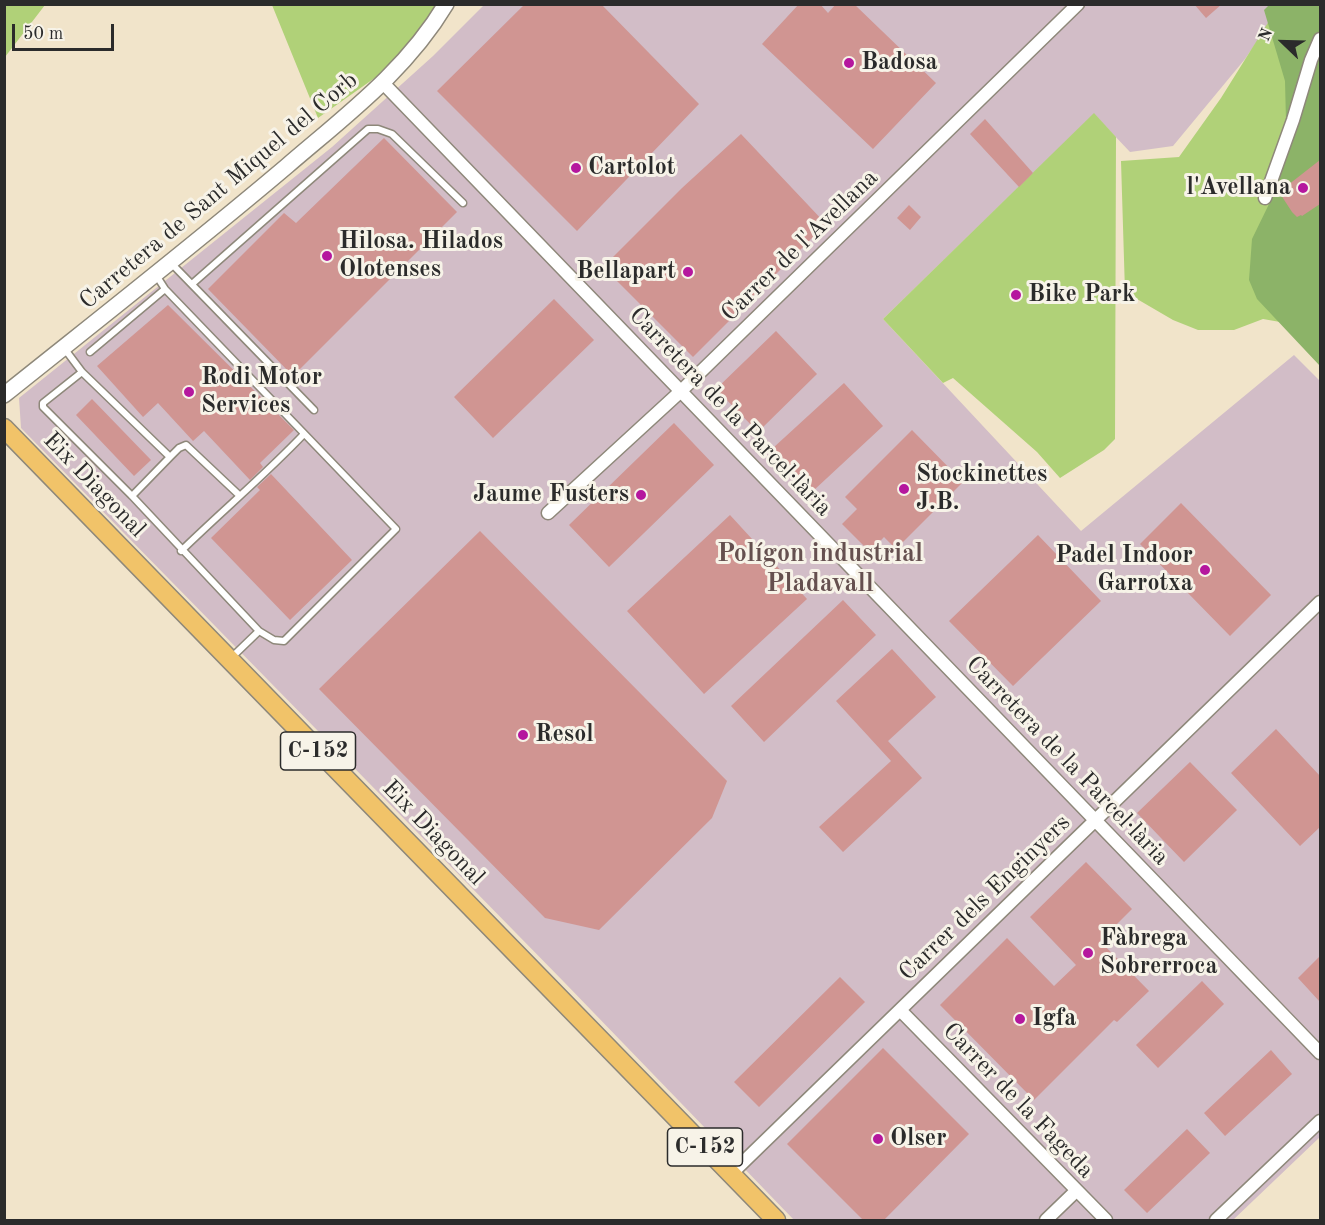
<!DOCTYPE html>
<meta charset="utf-8">
<style>
body{margin:0}
#map{position:relative;width:1325px;height:1225px;overflow:hidden;background:#f1e4ca;font-family:"Old Standard TT",serif}
canvas{display:block}
.frame{position:absolute;inset:0;border:6px solid #2b2b2b;pointer-events:none}
.north{position:absolute;left:1253px;top:12px;width:60px;height:60px;-webkit-text-stroke:4px #f7f3e8;paint-order:stroke;rotate:293deg;font-size:16px;font-weight:700;line-height:24px;text-align:center;color:#2b2b2b}
.north::after{content:'';display:block;margin:auto;width:21px;height:27px;background:#2b2b2b;clip-path:polygon(50% 0,100% 100%,50% 72%,0 100%)}
.scale{position:absolute;left:12px;top:24px;width:102px;height:27px;box-sizing:border-box;border:3px solid #2b2b2b;border-top:0;padding-left:8px;font-size:18px;line-height:21px;white-space:nowrap;color:#2b2b2b;-webkit-text-stroke:4px #f7f3e8;paint-order:stroke}
</style>
<div id="map">
<canvas width="1325" height="1225"></canvas>
<div class="frame"></div>
<div class="north">N</div>
<div class="scale">50 m</div>
</div>
<script>
const context = document.querySelector('canvas').getContext('2d');
context.lineJoin = 'round';
function fillPath(path, color) { context.fillStyle = color; context.fill(path, 'evenodd'); }
function strokePath(path, color, width, dash) { context.strokeStyle = color; context.lineWidth = width; context.lineCap = dash ? 'butt' : 'round'; context.setLineDash(dash || []); context.stroke(path); }
function label(font, color, halo, rows, align = 'center') {
  context.font = font + ' "Old Standard TT",serif'; context.lineWidth = 6; context.setLineDash([]); context.textBaseline = 'middle'; context.strokeStyle = halo; context.fillStyle = color; for (const [text, x, y, turn = 0] of rows) {
    context.save(); context.translate(x, y); context.rotate((+turn || 0) * Math.PI / 180); context.textAlign = isNaN(turn) ? turn : align; if (halo) context.strokeText(text, 0, 0); context.fillText(text, 0, 0); context.restore();
  }
}
fillPath(new Path2D(`
 M484 5H1282L1245 59 1173 146 1130 152 1094 114 883 319 1081 531 1294 355 1320 381V1137L1233 1220H794L564 982 21 428 19 398 332 147 433 56Z`), '#d2bdc7');
fillPath(new Path2D(`
 M5 4 45 5 5 57 4 5Z
 M272 5H446L396 63 318 118Z
 M1279 5H1320V329L1263 319 1234 330H1198L1173 320 1125 292 1121 161 1179 157 1221 98Z
 M1094 113 1116 137 1115 439 1104 450 1060 478 1037 452 953 378 943 383 883 319Z`), '#b0d178');
fillPath(new Path2D(`
 M1269 5H1320V366L1257 299 1249 280 1252 239 1270 202 1286 121 1285 81 1264 10Z`), '#8cb368');
fillPath(new Path2D(`
 M525 4H601L699 104 577 231 437 91Z
 M799 4H820L828 13 836 4H854L936 83 873 149 762 44Z
 M1194 4H1222L1206 18Z
 M985 119 1033 173 1019 187 970 134Z
 M741 134 826 224 693 357 603 267 682 188Z
 M384 138 457 212 293 376 208 289 284 213 296 223Z
 M1320 160V204L1302 216 1301 215 1297 217 1292 212 1279 192Z
 M909 205 921 217 910 230 897 218Z
 M554 299 594 340 493 438 454 397Z
 M168 305 294 430 260 463 263 467 250 480 204 431 193 441 158 403 143 417 97 366Z
 M776 331 817 374 758 432 716 389Z
 M844 383 883 426 813 491 773 448Z
 M92 399 151 460 134 476 76 415Z
 M674 423 714 465 609 567 569 525Z
 M912 430 963 482 896 549 884 537 870 552 842 524 857 509 845 497Z
 M271 474 352 560 290 620 211 538 260 490 257 487Z
 M1181 503 1271 595 1230 636 1140 544Z
 M730 515 807 599 704 694 627 611Z
 M480 531 727 781 712 818 599 930 545 918 319 689Z
 M1038 535 1101 601 1013 686 949 621Z
 M843 600 876 635 764 742 731 706Z
 M892 649 936 697 888 741 922 778 843 852 819 827 891 761 836 701Z
 M1276 729 1320 776V827L1300 846 1231 773Z
 M1190 762 1237 810 1184 862 1137 813Z
 M1086 862 1132 909 1100 941 1149 991 1117 1022 1114 1020 1034 1100 940 1005 1007 938 1054 986 1076 965 1030 917Z
 M1320 956V1002L1298 978Z
 M840 977 865 1002 759 1107 734 1082Z
 M1202 981 1224 1004 1158 1068 1136 1045Z
 M883 1048 969 1134 883 1221H864L787 1144Z
 M1271 1050 1292 1074 1225 1136 1204 1113Z
 M1187 1129 1210 1153 1147 1213 1124 1190Z`), '#d09592');
const service = new Path2D(`
 M170 262 314 410
 M156 275 165 289 396 529 284 641 274 640 259 631
 M192 284 368 129H378L392 134 463 203
 M64 348 82 372 170 457 132 496
 M90 352 165 289
 M82 372 43 403V407L132 496 259 631 230 659
 M170 457 179 448 186 445 239 495
 M181 551C222 511 265 475 304 434`);
const minor = new Path2D(`
 M384 84 1320 1053
 M1265 198 1293 120 1311 60 1320 39
 M548 513 681 391 1078 4
 M900 1010 1106 1220
 M731 1174 1320 602
 M1046 1220 1076 1191
 M1216 1220 1320 1121`);
const tertiary = new Path2D(`
 M4 395C99 319 195 244 287 166 345 116 406 71 446 4`);
const primary = new Path2D(`
 M4 428 776 1220`);
strokePath(service, '#8e887a', 9);
strokePath(minor, '#8e887a', 15);
strokePath(tertiary, '#8e887a', 18);
strokePath(primary, '#8e887a', 21);
strokePath(service, '#fff', 6);
strokePath(minor, '#fff', 12);
strokePath(tertiary, '#fff', 15);
strokePath(primary, '#f1c369', 18);
for (const [x, y, r, color] of [
 [849,63,6,"#b5179e"],
 [576,168,6,"#b5179e"],
 [1303,188,6,"#b5179e"],
 [327,256,6,"#b5179e"],
 [688,272,6,"#b5179e"],
 [1016,295,6,"#b5179e"],
 [189,392,6,"#b5179e"],
 [904,489,6,"#b5179e"],
 [641,495,6,"#b5179e"],
 [1205,570,6,"#b5179e"],
 [523,735,6,"#b5179e"],
 [1088,953,6,"#b5179e"],
 [1020,1019,6,"#b5179e"],
 [878,1139,6,"#b5179e"]
]) { const dot = new Path2D(); dot.arc(x, y, r, 0, 2 * Math.PI); context.fillStyle = color; context.fill(dot); strokePath(dot, '#f7f3e8', 2); }
for (const [x, y, w] of [
 [318,751,75],
 [705,1147,75]
]) { const box = new Path2D(); box.roundRect(x - w / 2, y - 19, w, 38, 4.5); context.fillStyle = '#f7f3e8'; context.fill(box); strokePath(box, '#2b2b2b', 1.5); }
label('bold 22px', '#2b2b2b', null, [
 ["C-152",318,751],
 ["C-152",705,1147]
]);
label('bold 24px', '#2b2b2b', '#f7f3e8', [
 ["Badosa",861,63],
 ["Cartolot",588,168],
 ["l'Avellana",1291,188,"right"],
 ["Hilosa. Hilados",339,242],
 ["Olotenses",339,270],
 ["Bellapart",676,272,"right"],
 ["Bike Park",1028,295],
 ["Rodi Motor",201,378],
 ["Services",201,406],
 ["Stockinettes",916,475],
 ["J.B.",916,503],
 ["Jaume Fusters",629,495,"right"],
 ["Padel Indoor",1193,556,"right"],
 ["Garrotxa",1193,584,"right"],
 ["Resol",535,735],
 ["Fàbrega",1100,939],
 ["Sobrerroca",1100,967],
 ["Igfa",1032,1019],
 ["Olser",890,1139]
], 'left');
label('24px', '#2b2b2b', '#f7f3e8', [
 ["Carretera de Sant Miquel del Corb",219,191,-40],
 ["Carrer de l'Avellana",800,246,-44],
 ["Carretera de la Parcel·lària",730,412,46],
 ["Eix Diagonal",94,485,46],
 ["Carretera de la Parcel·lària",1067,761,46],
 ["Eix Diagonal",433,833,46],
 ["Carrer dels Enginyers",985,898,-44],
 ["Carrer de la Fageda",1018,1101,46]
]);
label('bold 26px', '#65504f', '#f7f3e8', [
 ["Polígon industrial",820,554],
 ["Pladavall",820,584]
]);
</script>
